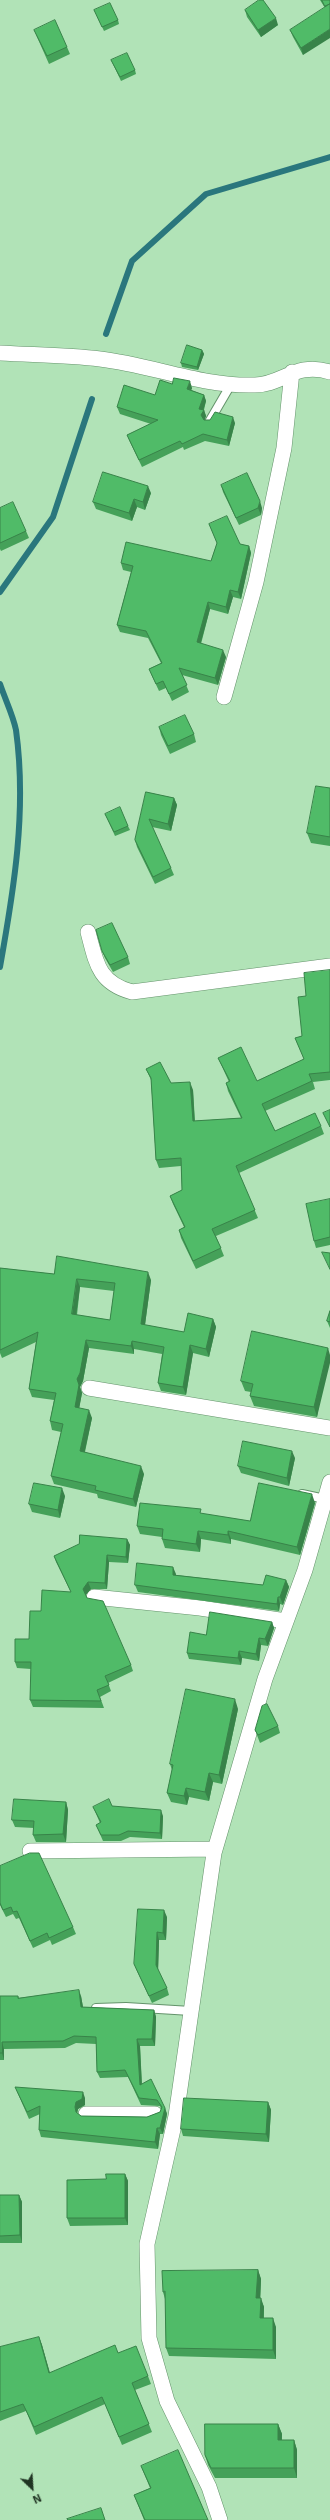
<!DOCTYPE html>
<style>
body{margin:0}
#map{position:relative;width:330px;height:2520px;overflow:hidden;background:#b1e3b7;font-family:"Exo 2",sans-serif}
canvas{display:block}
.north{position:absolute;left:12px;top:2468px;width:40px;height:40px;-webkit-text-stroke:3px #b1e3b7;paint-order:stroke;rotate:155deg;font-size:11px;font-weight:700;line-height:16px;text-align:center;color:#203423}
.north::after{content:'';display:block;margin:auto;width:14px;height:18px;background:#203423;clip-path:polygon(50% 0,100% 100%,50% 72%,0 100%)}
</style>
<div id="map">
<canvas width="330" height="2520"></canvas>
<div class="north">N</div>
</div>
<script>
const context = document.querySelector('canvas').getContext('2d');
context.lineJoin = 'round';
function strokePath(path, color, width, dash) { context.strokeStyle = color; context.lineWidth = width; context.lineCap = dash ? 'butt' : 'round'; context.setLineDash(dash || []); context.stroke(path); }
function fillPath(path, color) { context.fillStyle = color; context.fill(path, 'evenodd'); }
strokePath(new Path2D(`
 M106 334 132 261 206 194 330 157
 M0 592 53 517 92 399
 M0 684C5 699 13 715 16 730 27 810 14 889 0 967`), '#2a777d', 6);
const lane = new Path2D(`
 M209 422 230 386
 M302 1494 325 1499
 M96 2008 126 2007 191 2011`);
const street = new Path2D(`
 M0 353C33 355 67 355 100 359 152 365 202 387 255 385 282 385 296 361 330 372
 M224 697 256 582 284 448 292 372
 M88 932C96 962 98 983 132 992L330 966
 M89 1388 330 1428
 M94 1597 200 1608 286 1621
 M30 1851 215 1849
 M86 2114H155
 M220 2520 209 2487 167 2401 149 2338 147 2244 176 2116 214 1853 265 1679 305 1570 330 1482`);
strokePath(lane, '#64936b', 10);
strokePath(street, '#64936b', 16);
strokePath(lane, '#fff', 8);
strokePath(street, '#fff', 15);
fillPath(new Path2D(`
 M320 0H330L303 55 293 37 290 30 325 8Z
 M94 10 118 20 119 24 104 31Z
 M245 10 278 25 261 37 247 17Z
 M34 30 67 47 70 54 49 64 37 37Z
 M111 60 135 70 136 74 121 81Z
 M202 350 204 354 198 370 182 367 181 363Z
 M172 384 192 388 191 390 204 395 206 401 204 410 206 416 204 420 235 423 229 446 205 441 184 450 183 447 142 467 130 442 127 435 151 424 120 414 117 407 155 395Z
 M221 485 262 508 261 515 239 525 223 492Z
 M151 493 145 510 137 507 132 521 96 509 93 502Z
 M0 508 26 531 29 538 1 551 0 549Z
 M209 524 240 544 249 546 251 553 241 599 233 597 228 614 210 609 201 644 226 657 218 685 182 675 189 692 172 701 166 688 159 691 152 676 149 669 161 663 148 638 120 632 117 625 131 572 123 570 121 563 211 561 217 543Z
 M159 727 194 734 196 742 170 754 161 735Z
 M330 788V846L311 843 307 833Z
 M146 792 174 798 177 805 171 831 152 827 171 868 174 875 155 884 137 847 135 840Z
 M105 814 128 826 130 830 115 836Z
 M102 951 128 957 130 964 113 972 105 958Z
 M330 970V1080L313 1082 315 1089 265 1111 275 1131 321 1126 324 1134 239 1173 258 1218 216 1236 224 1256 196 1269 181 1238 179 1230 184 1227 173 1204 170 1196 182 1190 181 1166 159 1168 156 1160 151 1080 146 1069 171 1083 193 1090 195 1121 241 1118 228 1091 226 1083 229 1082 218 1058 257 1081 304 1059 295 1038 302 1036 306 996Z
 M330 1199V1245L316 1248 314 1241Z
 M0 1268 54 1274 151 1280 145 1325 184 1332 213 1319 216 1327 209 1357 193 1353 186 1395 161 1391 158 1383 162 1354 134 1349V1354L89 1348 83 1381 80 1387 82 1393 79 1408 92 1418 85 1452 144 1474 136 1507 98 1498 97 1494 54 1484 51 1476 61 1432 52 1430 50 1421 54 1400 32 1397 29 1389 36 1342 2 1358 0 1353ZM80 1287 114 1291 110 1320 77 1315Z
 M330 1311V1328L327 1321Z
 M328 1348 317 1417 254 1406 250 1396 251 1392 245 1391 241 1381Z
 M295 1458 289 1486 241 1473 238 1466Z
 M65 1496 60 1518 32 1512 29 1504Z
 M315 1503 300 1555 231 1539V1544L201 1539 200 1552 165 1548 162 1539V1537L140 1534 137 1526 203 1514 250 1521Z
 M127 1539 130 1545 128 1563 109 1562 107 1589H91L85 1595 131 1665 133 1671 108 1683 111 1691 100 1697 104 1708 33 1707 30 1700 31 1669 17 1668 15 1662 29 1639 41 1611 71 1592 56 1562 54 1556Z
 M176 1574V1575L263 1585 286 1580 289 1587 283 1605 280 1604 279 1611 138 1592 135 1585Z
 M272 1622 274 1628 268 1646 261 1645 259 1661 242 1658 241 1665 189 1659 187 1653 206 1635Z
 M238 1709 222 1784 213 1782 209 1801 189 1797 187 1805 171 1802 167 1793 172 1770 170 1764Z
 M278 1726 280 1733 260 1743 255 1730Z
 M66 1802 68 1810 66 1842H36L33 1835 34 1828 15 1827 12 1820Z
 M112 1806 163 1816 162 1839 130 1837 121 1841H103L96 1825 100 1823 93 1807Z
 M0 1866 73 1927 76 1934 52 1945 50 1940 33 1948 19 1918 16 1919 13 1914 6 1917 0 1905Z
 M167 1917 166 1940H159L158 1971 167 1988 169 1995 152 2003 137 1971 134 1964Z
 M0 1996H18L19 1998 81 1996 83 2007 154 2010 156 2017 155 2046H140L142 2084 165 2108 167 2114 163 2134H160L158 2149 41 2137 39 2130 40 2114 29 2119 18 2094 15 2087 85 2098V2105L78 2109 77 2113 81 2116 147 2117 160 2112 161 2109 160 2106 141 2105 128 2077 100 2078 97 2072 96 2044 76 2043 65 2048 4 2049V2060H0Z
 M268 2102 271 2110 269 2142 183 2136 181 2129Z
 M125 2174 128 2181V2225L70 2226 67 2218 106 2179Z
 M0 2195H19L22 2202V2243H0Z
 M258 2270 261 2279 260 2298 264 2307V2318L276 2327V2359L169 2356 166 2348 165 2299 163 2292Z
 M39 2337 42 2345 50 2373 118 2353 148 2376 151 2384 135 2390 152 2432 122 2445 105 2404 36 2435 26 2411 0 2421V2347Z
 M278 2424 282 2434V2440H294L297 2450V2478H215L208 2465 205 2455Z
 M141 2466 208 2520H144L134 2495 150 2488Z`), '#45a159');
fillPath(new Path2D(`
 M276 18 278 25 261 37 258 30Z
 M330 29V38L303 55 301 48Z
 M202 350 204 354 198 370 197 367Z
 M190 381 192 388 189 396 187 389Z
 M204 395 206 401 203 411 204 410 206 416 204 422 199 409Z
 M233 417 235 423 229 446 227 440Z
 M148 486 151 493 145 510 143 502Z
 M134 499 137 507 132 521 129 513Z
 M260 501 262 508 261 515 258 508Z
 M249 546 251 553 241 599 238 592Z
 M230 590 233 597 228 614 226 607Z
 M208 602 210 609 199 649 197 642Z
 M223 650 226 657 218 685 215 678Z
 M174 798 177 805 171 831 168 824Z
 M190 1082 193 1090 195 1129 193 1121Z
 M148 1272 151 1280 144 1332 141 1324Z
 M77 1279 80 1287 75 1323 72 1314Z
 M213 1319 216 1327 209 1357 206 1349Z
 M86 1340 89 1348 83 1381 80 1387 82 1393 78 1415 75 1407 77 1379Z
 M132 1341 134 1349V1354L131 1346Z
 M190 1345 193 1353 186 1395 183 1387Z
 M328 1348 330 1355V1363L317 1417 314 1407Z
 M89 1410 92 1418 83 1459 80 1451Z
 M292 1451 295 1458 289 1486 287 1478Z
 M141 1466 144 1474 136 1507 133 1499Z
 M62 1488 65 1496 60 1518 58 1510Z
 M312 1494 315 1503 300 1555 297 1547Z
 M198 1531 201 1539 200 1552 196 1544Z
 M228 1531 231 1539V1544L228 1535Z
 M127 1539 130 1545 128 1563 126 1557Z
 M107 1555 109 1562 107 1589 105 1583Z
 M173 1567 176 1574 175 1582 173 1575Z
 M286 1580 289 1587 283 1605 280 1597Z
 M88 1582 91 1589 85 1596 83 1589Z
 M278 1597 280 1604 279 1611 277 1604Z
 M272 1622 274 1628 268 1646 265 1639Z
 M259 1638 261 1645 259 1661 256 1654Z
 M239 1651 242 1658 241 1665 238 1658Z
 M235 1699 238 1709 222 1784 219 1775Z
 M209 1773 213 1782 209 1801 205 1792Z
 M186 1788 189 1797 187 1805 184 1796Z
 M66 1802 68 1810 66 1842 63 1834Z
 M161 1810 163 1816 162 1839 160 1833Z
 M164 1910 167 1917 166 1940 163 1933Z
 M157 1932 159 1940 158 1972 156 1965Z
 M79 1990 81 1996 84 2013 81 2007Z
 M154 2010 156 2017 155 2046 152 2039Z
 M137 2039 140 2046 142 2091 140 2085Z
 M2 2042 4 2049V2060L2 2053Z
 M83 2092 85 2098V2105L78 2109 77 2114 75 2107 76 2102Z
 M268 2102 271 2110 269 2142 266 2134Z
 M165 2108 167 2114 163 2134 160 2128Z
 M157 2128 160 2134 158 2149 155 2142Z
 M125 2174 128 2181V2225L125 2218Z
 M19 2195 22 2202V2243L20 2235Z
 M258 2270 261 2279 260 2307 256 2298Z
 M261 2298 264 2307 263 2327 260 2318Z
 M273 2318 276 2327V2359L273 2350Z
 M39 2337 42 2345 52 2381 49 2373Z
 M278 2424 282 2434 281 2450 278 2440Z
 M294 2440 297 2450V2478L294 2468Z`), '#388349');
const building = new Path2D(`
 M259 0H263L276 18 258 30 245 10Z
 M322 0H330V4L325 6Z
 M110 3 118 20 102 27 94 10Z
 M330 4V29L301 48 290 30Z
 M55 20 67 47 47 56 34 30Z
 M127 53 135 70 120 77 111 60Z
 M187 345 202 350 197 367 181 363Z
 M174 378 190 381 187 389 204 395 199 409 204 410 201 415 204 420H210L215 412 233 417 227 440 203 434 182 444 180 441 139 460 127 435 158 420 117 407 124 385 155 395 160 380 172 384Z
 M103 472 148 486 143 502 134 499 129 513 93 502Z
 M247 473 260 501 258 508 236 518 221 485Z
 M13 502 26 531 0 543V508Z
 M227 516 240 544 249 546 238 592 230 590 226 607 208 602 197 642 223 650 215 678 179 668 187 685 169 694 163 681 156 684 149 669 162 663 146 631 117 625 133 566 121 563 126 542 211 561 217 543 209 524Z
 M185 715 194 734 168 746 159 727Z
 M316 786 330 788V837L307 833Z
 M146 792 174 798 168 824 149 819 171 868 153 877 135 840Z
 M120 807 128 826 114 832 105 814Z
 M112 923 128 957 110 965 102 951 96 930Z
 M330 970V1072L309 1074 312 1081 262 1104 275 1131 315 1113 321 1126 236 1166 255 1210 212 1229 221 1248 193 1261 179 1230 185 1227 170 1196 182 1190 181 1158 156 1160 151 1078 146 1069 160 1062 171 1083 190 1082 193 1121 242 1118 226 1083 230 1081 218 1058 241 1047 257 1081 304 1059 295 1038 302 1036 298 997 306 996 304 973Z
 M330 1110V1127L323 1113Z
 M330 1199V1237L314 1241 306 1204Z
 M322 1252 330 1253V1269Z
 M57 1256 148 1272 141 1324 184 1332 188 1313 213 1319 206 1349 190 1345 183 1387 158 1383 164 1347 132 1341 131 1346 86 1340 80 1373 77 1379 79 1385 75 1407 89 1410 80 1451 141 1466 133 1499 95 1490 96 1486 51 1476 63 1424 50 1421 56 1393 29 1389 38 1332 0 1350V1268L54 1274ZM77 1279 115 1283 110 1320 72 1314Z
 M330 1311V1322L327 1321Z
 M252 1331 328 1348 314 1407 250 1396 253 1384 241 1381Z
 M243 1441 292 1451 287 1478 238 1466Z
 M34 1483 62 1488 58 1510 29 1504Z
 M259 1483 312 1494 297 1547 228 1531V1535L198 1531 196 1544 162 1539 163 1529 137 1526 140 1503 201 1509 200 1513 250 1521Z
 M80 1535 127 1539 126 1557 107 1555 105 1583 88 1582 83 1589 87 1598 103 1601 131 1665 105 1676 109 1685 97 1690 101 1701 30 1700 31 1662H15V1639H29L30 1611H41L42 1590 71 1592 54 1556 79 1544Z
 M137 1563 173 1567V1575L263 1585 266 1575 286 1580 280 1597H278L277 1604 135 1585Z
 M210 1612 272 1622 265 1639 259 1638 256 1654 239 1651 238 1658 187 1653 190 1632 206 1635Z
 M186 1689 235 1699 219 1775 209 1773 205 1792 186 1788 184 1796 167 1793 173 1765 170 1764Z
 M267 1704 278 1726 258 1735 255 1730 262 1706Z
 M14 1799 66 1802 63 1834 33 1835 34 1821 12 1820Z
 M109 1799 112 1806 161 1810 160 1833 128 1831 119 1835H101L96 1825 101 1822 93 1807Z
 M30 1853H39L73 1927 49 1938 47 1933 30 1941 17 1911 13 1912 11 1907 3 1910 0 1903V1866Z
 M138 1909 164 1910 163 1933 157 1932 156 1965 167 1988 149 1996 134 1964Z
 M79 1990 81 2007 154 2010 152 2039H137L140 2085 151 2079 165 2108 160 2128H157L155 2142 39 2130 40 2106 27 2112 15 2087 83 2092 82 2099 76 2102 75 2107 76 2112 81 2116 147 2117 160 2112 162 2107 157 2100 139 2098 125 2070 97 2072 96 2037 74 2036 63 2041 2 2042V2053H0V1996H18V1998Z
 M184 2098 268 2102 266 2134 181 2129Z
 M106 2174H125V2218H67V2180L106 2179Z
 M0 2195H19L20 2235 0 2236Z
 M258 2270 256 2298H261L260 2318H273V2350L166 2348 165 2291 163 2292 162 2271Z
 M39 2337 49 2373 115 2345 118 2353 136 2346 148 2376 132 2383 149 2424 119 2437 102 2397 34 2427 23 2404 0 2412V2347Z
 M205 2424H278V2440H294V2468H211L205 2455Z
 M178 2450 208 2520H145L134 2495 151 2488 141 2466Z
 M101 2508 105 2520H68L67 2519Z`);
fillPath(building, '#50bb68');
strokePath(building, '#388349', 1);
</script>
